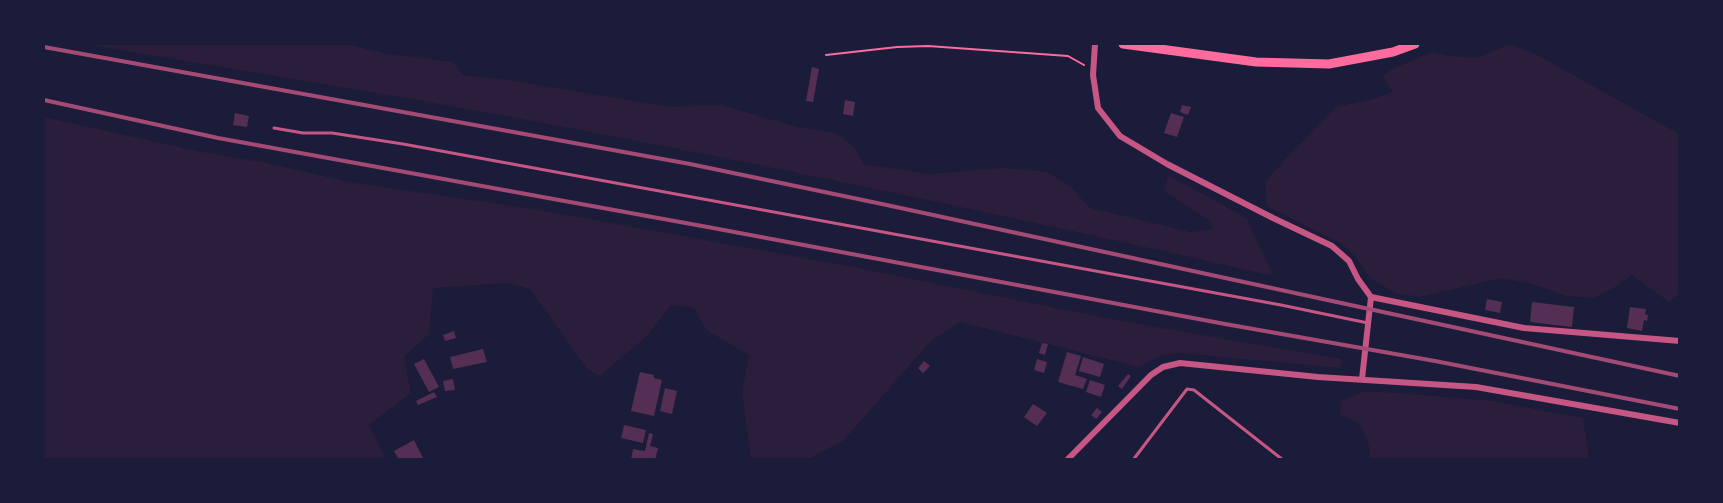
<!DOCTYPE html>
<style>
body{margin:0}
#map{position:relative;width:1723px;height:503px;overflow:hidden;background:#1b1b3a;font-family:"Exo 2",sans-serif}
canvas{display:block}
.frame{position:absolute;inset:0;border:45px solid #1b1b3a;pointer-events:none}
</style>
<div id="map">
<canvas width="1723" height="503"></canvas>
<div class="frame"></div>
</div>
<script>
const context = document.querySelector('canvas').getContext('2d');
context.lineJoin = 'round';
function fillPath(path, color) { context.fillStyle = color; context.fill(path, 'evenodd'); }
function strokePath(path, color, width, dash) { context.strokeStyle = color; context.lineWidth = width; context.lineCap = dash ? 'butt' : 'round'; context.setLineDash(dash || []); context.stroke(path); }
fillPath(new Path2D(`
 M85 44H346L387 54 453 62 463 75 501 79 670 107 721 105 797 127 837 133 854 147 864 164 928 174 1003 168 1047 172 1070 186 1090 208 1191 232 1213 229 1210 221 1164 191 1168 175 1247 218C1254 238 1266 256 1273 276 998 213 722 155 445 105 325 84 205 64 85 44Z
 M1509 44 1536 54 1679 134V293L1669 302 1632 275 1612 289 1593 298 1566 296 1533 284 1501 278 1420 297 1395 293 1370 278 1354 255 1342 244 1267 206 1265 182 1292 152 1336 107 1373 99 1393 92 1383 77 1390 70 1432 52 1450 56 1478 58Z
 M44 117 202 152 267 163 349 182 539 210 838 264 1121 321 1342 359 1341 368 1179 353 1160 356 1139 367 960 322 930 342 843 441 819 453 811 459H751L742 392 749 355 706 330 694 308 671 305 647 336 600 376 587 369 530 289 506 283 433 288 429 334 404 357 411 393 369 425 386 459H44Z
 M1365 391 1412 394 1493 401 1583 418 1589 458 1593 459H1369C1372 446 1364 434 1358 422L1340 415 1341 401Z`), '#2a1e3b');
fillPath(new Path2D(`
 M812 67 819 69 813 102 806 101Z
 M845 100 855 102 853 116 843 114Z
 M1182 105 1191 107 1188 115 1180 112Z
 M235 113 249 116 247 127 233 125Z
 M1171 113 1184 117 1177 137 1164 133Z
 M1487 299 1502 302 1500 313 1485 310Z
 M1532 302 1574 307 1572 327 1530 322Z
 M1630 307 1646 309 1645 314 1648 315 1647 321 1644 320 1642 331 1627 328Z
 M454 331 456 338 445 341 443 335Z
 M1042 343 1048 344 1045 355 1039 353Z
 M483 349 487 362 453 369 450 357Z
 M1067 352 1081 356 1075 375 1087 379 1083 389 1058 382Z
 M1083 357 1104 364 1100 377 1079 371Z
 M424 359 439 387 429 392 414 364Z
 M1037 359 1047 362 1044 373 1034 370Z
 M924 361 930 366 923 373 918 368Z
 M640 372 654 375V378L662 380 654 416 631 411Z
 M1128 374 1131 376 1122 389 1118 386Z
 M453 379 455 390 445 391 443 381Z
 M1090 380 1105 385 1101 397 1086 392Z
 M665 388 677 391 672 414 660 411Z
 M434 392 437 397 418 405 416 401Z
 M1033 404 1047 413 1037 426 1024 417Z
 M1097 408 1102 412 1096 419 1091 415Z
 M624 425 646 430 643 443 621 438Z
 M649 433 653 434 650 446 658 448 655 460H631L633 449 645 451Z
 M414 440 424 460H399L394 451Z`), '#542f53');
strokePath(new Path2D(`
 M826 55 897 47 928 46 1068 56 1084 65`), '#ff6b9d', 2);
strokePath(new Path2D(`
 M274 128 303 133H332L403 144 1281 305 1368 323
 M1133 460 1187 389 1194 390 1283 460`), '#c65784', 3);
strokePath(new Path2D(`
 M1095 44 1093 75 1098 108 1120 136 1167 164 1273 218 1332 246 1349 261 1358 279 1371 297 1524 328 1680 341
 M1362 379 1371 297
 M1067 460 1151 375 1163 367 1180 363 1318 377 1476 387 1680 423`), '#c65784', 6);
strokePath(new Path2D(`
 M1123 44 1256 62 1329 64 1393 52 1415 44`), '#ff6b9d', 9);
strokePath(new Path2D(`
 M44 47 690 164 882 204 1680 376
 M44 100 218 138 713 228 1225 324 1435 361 1680 409`), '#a44b75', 4);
</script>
